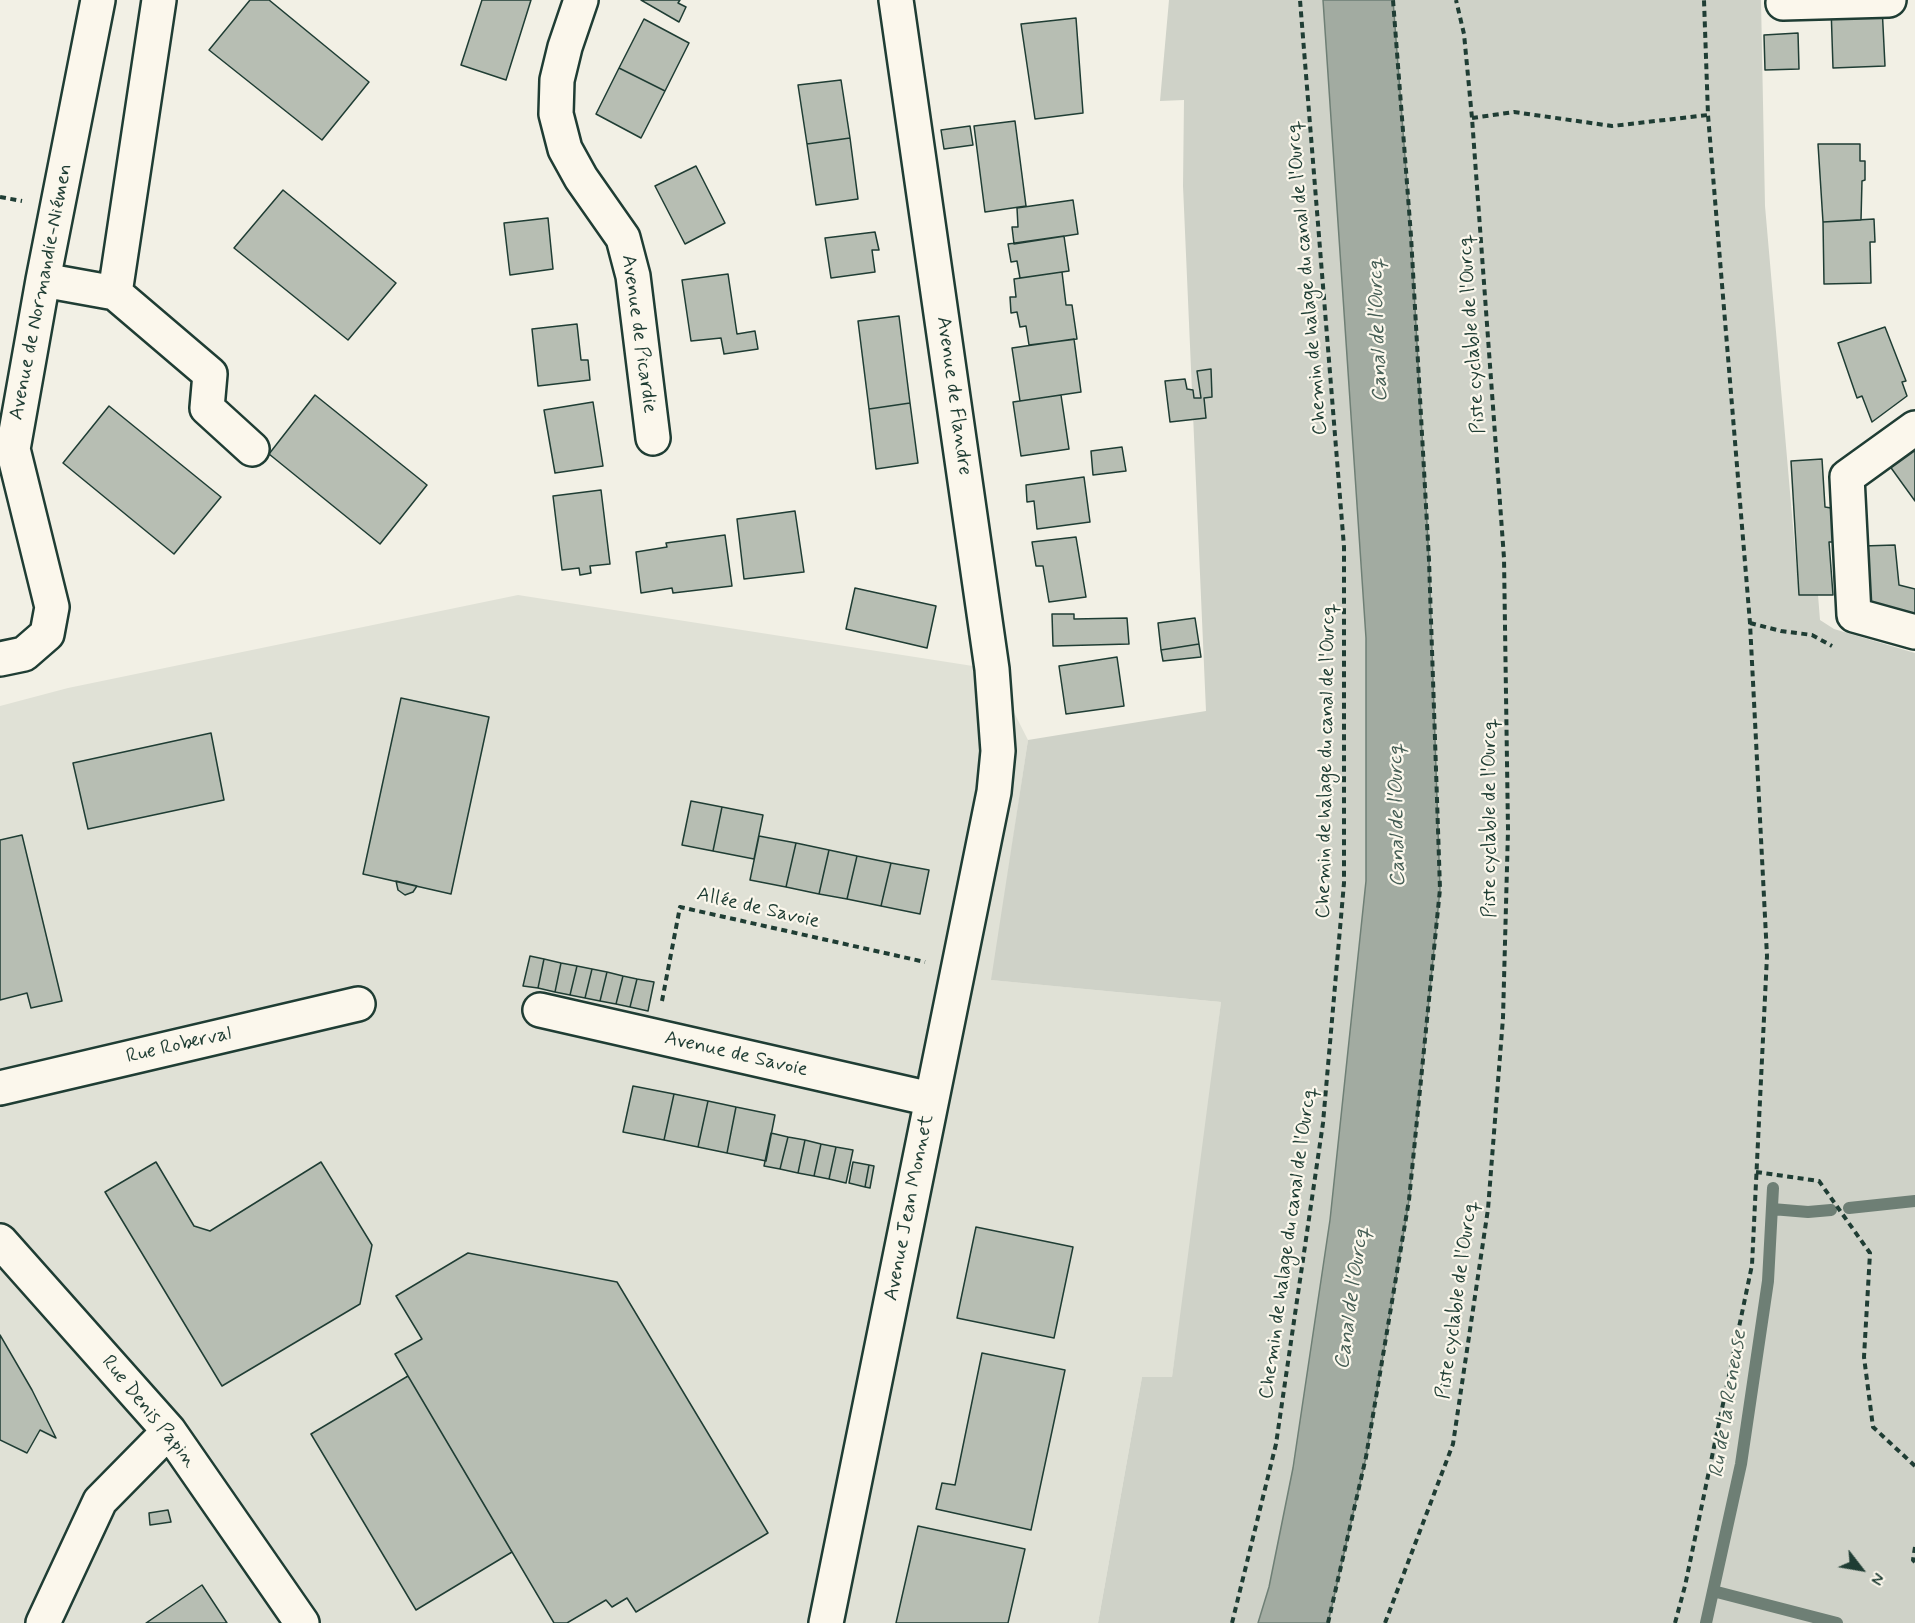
<!DOCTYPE html>
<meta charset="utf-8">
<style>
body{margin:0}
#map{position:relative;width:1915px;height:1623px;overflow:hidden;background:#f2f0e5;font-family:Mynerve,sans-serif}
canvas{display:block}
.north{position:absolute;left:1831px;top:1539px;width:60px;height:60px;-webkit-text-stroke:4px #fbf7ec;paint-order:stroke;rotate:121deg;font-size:16px;font-weight:700;line-height:24px;text-align:center;color:#1f3d34}
.north::after{content:'';display:block;margin:auto;width:21px;height:27px;background:#1f3d34;clip-path:polygon(50% 0,100% 100%,50% 72%,0 100%)}
</style>
<div id="map">
<canvas width="1915" height="1623"></canvas>
<div class="north">N</div>
</div>
<script>
const context = document.querySelector('canvas').getContext('2d');
context.lineJoin = 'round';
function fillPath(path, color) { context.fillStyle = color; context.fill(path, 'evenodd'); }
function strokePath(path, color, width, dash) { context.strokeStyle = color; context.lineWidth = width; context.lineCap = dash ? 'butt' : 'round'; context.setLineDash(dash || []); context.stroke(path); }
function label(font, color, halo, rows, align = 'center') {
  context.font = font + ' Mynerve,sans-serif'; context.lineWidth = 4.5; context.setLineDash([]); context.textBaseline = 'middle'; context.strokeStyle = halo; context.fillStyle = color; for (const [text, x, y, turn = 0] of rows) {
    context.save(); context.translate(x, y); context.rotate((+turn || 0) * Math.PI / 180); context.textAlign = isNaN(turn) ? turn : align; if (halo) context.strokeText(text, 0, 0); context.fillText(text, 0, 0); context.restore();
  }
}
fillPath(new Path2D(`
 M518 595 992 669 1028 740 992 980 1221 1002 1199 1190 1172 1377H1142L1098 1623H0V706L68 688Z`), '#e0e1d6');
fillPath(new Path2D(`
 M1169 0H1323L1366 638V881L1330 1220 1293 1468 1269 1587 1258 1623H1098L1142 1377H1172L1221 1002 991 980 1028 740 1206 711 1183 186 1184 100 1160 101Z
 M1393 0H1761L1765 206 1799 595H1818L1820 620 1834 629 1915 653V1623H1328L1366 1457 1409 1200 1440 889 1429 560 1411 236Z`), '#cfd2c8');
const water = new Path2D(`
 M1323 0H1393L1411 236 1429 560 1440 889 1409 1200 1366 1457 1328 1623H1258L1269 1587 1293 1468 1330 1220 1366 881V638Z`);
fillPath(water, '#a2aba1');
strokePath(water, '#6e7f75', 1.5);
strokePath(new Path2D(`
 M1849 1208 1915 1201
 M1772 1209 1808 1212 1831 1210
 M1713 1591 1837 1623
 M1706 1623 1741 1464 1768 1281 1773 1188`), '#6e7f75', 12);
const building = new Path2D(`
 M250 0H269L369 82 322 140 209 50Z
 M482 0H531L506 80 461 65Z
 M641 0H680L678 3 686 7 679 22Z
 M1882 6 1885 66 1833 68 1831 7Z
 M1076 18 1083 113 1035 119 1021 24Z
 M644 19 689 43 665 91 619 68Z
 M1798 33 1799 69 1765 70 1764 35Z
 M619 68 665 91 641 138 596 114Z
 M841 80 850 138 807 144 798 85Z
 M1015 121 1026 206 985 212 974 126Z
 M970 126 973 145 944 149 941 130Z
 M850 138 858 199 816 205 807 144Z
 M1818 144H1860V161H1865V180L1862 181 1861 220 1823 222Z
 M696 166 725 223 685 244 655 186Z
 M283 190 396 283 348 340 234 248Z
 M1073 200 1078 234 1014 244 1012 227H1018L1017 208Z
 M548 218 553 269 510 275 504 223Z
 M1874 219 1875 242H1870L1871 283 1824 284 1823 222Z
 M875 232 879 250H872L875 272 831 278 825 238Z
 M1064 236 1069 271 1020 278 1017 261 1011 262 1008 244Z
 M1062 272 1066 305H1072L1077 339 1029 345 1026 326 1020 327 1017 312 1011 313 1010 297H1016L1014 279Z
 M728 274 737 334 755 331 758 349 724 354 721 338 691 341 682 280Z
 M899 316 910 403 869 409 858 321Z
 M577 324 581 360H588L590 380 538 386 532 329Z
 M1885 327 1906 381 1902 382 1907 396 1872 422 1862 396 1857 398 1838 343Z
 M1074 339 1081 392 1020 401 1012 348Z
 M1211 369 1212 397 1204 398 1206 418 1170 422 1165 381 1185 379 1187 389 1193 390 1194 398H1201L1197 371Z
 M315 395 427 485 380 544 269 454Z
 M1061 395 1069 449 1021 456 1013 402Z
 M593 402 603 466 555 473 544 410Z
 M910 403 918 463 876 469 869 409Z
 M109 406 221 497 174 554 63 463Z
 M1915 446V501L1889 465Z
 M1122 447 1126 471 1093 475 1091 451Z
 M1822 459 1825 507 1831 508 1833 542H1829L1833 595H1799L1791 461Z
 M1084 477 1090 522 1037 529 1034 501 1027 502 1026 485Z
 M601 490 610 564 590 566 591 573 580 575 579 568 562 570 553 496Z
 M795 511 804 572 744 579 737 519Z
 M725 535 732 586 673 593 672 588 641 593 636 552 667 547 666 543Z
 M1076 537 1086 597 1049 602 1043 566H1036L1032 542Z
 M1895 545 1899 585 1915 589V621L1868 608 1863 546Z
 M855 588 936 606 927 648 846 629Z
 M1052 614H1074V619L1127 618 1129 644 1053 646Z
 M1195 618 1199 644 1161 650 1158 623Z
 M1199 644 1201 657 1163 661 1161 650Z
 M1117 657 1124 706 1066 714 1059 666Z
 M401 698 489 717 451 894 363 874Z
 M211 733 224 800 88 829 73 763Z
 M691 801 722 807 713 851 682 845Z
 M722 807 763 815 754 859 713 851Z
 M22 835 62 1001 31 1008 27 993 0 1000V840Z
 M759 836 796 843 786 887 750 880Z
 M796 843 829 850 819 894 786 887Z
 M829 850 857 856 847 899 819 894Z
 M857 856 891 863 881 906 847 899Z
 M891 863 929 870 920 914 881 906Z
 M396 881 417 886 413 892 405 895 398 890Z
 M530 956 544 959 538 988 523 986Z
 M544 959 561 963 555 992 538 988Z
 M561 963 577 966 570 995 555 992Z
 M577 966 592 969 585 998 570 995Z
 M592 969 607 972 600 1001 585 998Z
 M607 972 623 976 616 1004 600 1001Z
 M623 976 637 979 630 1007 616 1004Z
 M637 979 654 982 648 1011 630 1007Z
 M633 1086 674 1094 664 1140 623 1132Z
 M674 1094 708 1101 698 1147 664 1140Z
 M708 1101 736 1107 727 1153 698 1147Z
 M736 1107 775 1115 766 1161 727 1153Z
 M771 1133 788 1137 780 1169 764 1166Z
 M788 1137 805 1140 798 1173 780 1169Z
 M805 1140 821 1144 814 1176 798 1173Z
 M821 1144 836 1147 829 1179 814 1176Z
 M836 1147 853 1150 846 1183 829 1179Z
 M156 1162 194 1226 210 1231 321 1162 372 1245 360 1304 222 1386 105 1192Z
 M853 1162 869 1165 865 1187 849 1183Z
 M869 1165 874 1166 870 1188 865 1187Z
 M976 1227 1073 1247 1054 1338 957 1318Z
 M468 1253 617 1282 768 1533 636 1612 627 1598 612 1607 606 1600 567 1623H554L395 1354 422 1339 396 1296Z
 M0 1335 32 1390 56 1438 40 1430 27 1453 0 1440Z
 M982 1353 1065 1370 1031 1530 936 1509 942 1483 955 1485Z
 M408 1376 512 1552 416 1610 311 1434Z
 M168 1510 171 1522 150 1525 149 1513Z
 M918 1526 1025 1549 1008 1623H896Z
 M202 1585 227 1623H146Z`);
fillPath(building, '#b7beb3');
strokePath(building, '#1f3d34', 1.5);
const minor = new Path2D(`
 M581 0 565 47 557 80 556 114 565 149 581 178 623 238 633 276 653 438
 M1783 3 1889 0
 M43 280 115 293 210 374 207 408 252 449
 M115 293 159 0
 M1915 428 1847 477 1854 615 1915 632
 M0 659 24 654 47 634 52 607 13 449 43 280 98 0
 M540 1010 931 1099
 M0 1088 358 1004
 M0 1241 169 1431 302 1623
 M43 1623 100 1501 169 1431
 M826 1623 994 792 998 751 992 669 896 0`);
strokePath(minor, '#1f3d34', 38);
strokePath(new Path2D(`
 M1472 118 1514 112 1612 126 1708 115
 M0 197 22 201
 M1750 623 1781 631 1812 635 1832 646
 M662 1001 680 907 925 962
 M1756 1172 1819 1181 1870 1253 1864 1357 1873 1427 1915 1466
 M1915 1547 1913 1560 1915 1562
 M1232 1623 1276 1444 1323 1123 1344 883V547L1300 0
 M1328 1623 1366 1457 1409 1200 1440 889 1429 560 1411 236 1393 0
 M1385 1623 1453 1444 1488 1209 1503 1018 1508 830 1504 558 1472 118 1464 34 1456 0
 M1675 1623 1685 1586 1752 1265 1767 956 1750 623 1708 115 1704 0`), '#1f3d34', 4, [6, 4.5]);
strokePath(minor, '#fbf7ec', 33);
label('20px', '#1f3d34', '#fbf7ec', [
 ["Chemin de halage du canal de l'Ourcq",1308,278,-95],
 ["Avenue de Normandie-Niémen",42,292,-79],
 ["Avenue de Picardie",638,334,82],
 ["Piste cyclable de l'Ourcq",1473,334,-94],
 ["Avenue de Flandre",953,396,82],
 ["Chemin de halage du canal de l'Ourcq",1327,761,-89],
 ["Piste cyclable de l'Ourcq",1491,818,-90],
 ["Allée de Savoie",758,909,13],
 ["Rue Roberval",179,1046,-13],
 ["Avenue de Savoie",736,1055,13],
 ["Avenue Jean Monnet",910,1208,-79],
 ["Chemin de halage du canal de l'Ourcq",1289,1243,-82],
 ["Piste cyclable de l'Ourcq",1458,1300,-82],
 ["Rue Denis Papin",148,1412,51]
]);
label('italic 21px', '#465e55', '#fbf7ec', [
 ["Canal de l'Ourcq",1379,330,-92],
 ["Canal de l'Ourcq",1398,815,-91],
 ["Canal de l'Ourcq",1353,1298,-82],
 ["Ru de la Reneuse",1729,1404,-81]
]);
</script>
